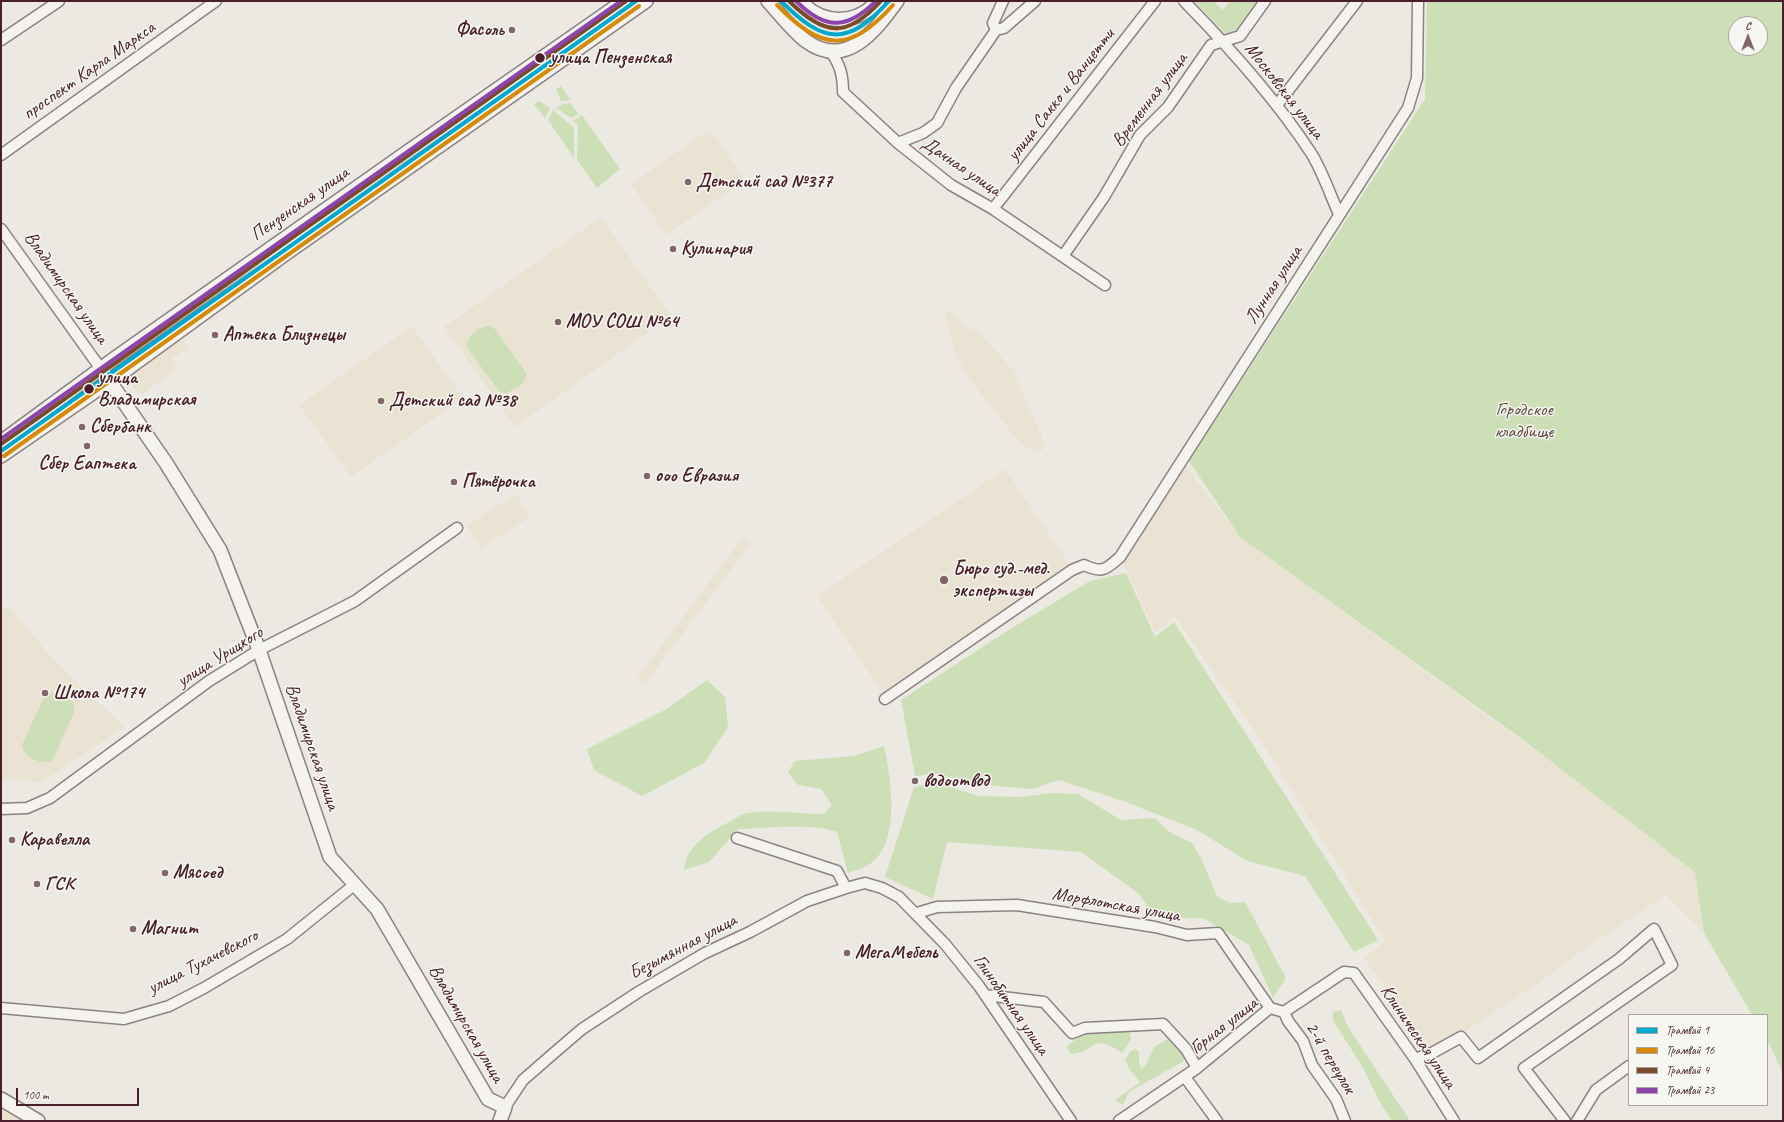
<!DOCTYPE html>
<meta charset="utf-8">
<style>
body{margin:0}
#map{position:relative;width:1784px;height:1122px;overflow:hidden;background:#ece9e2;font-family:Caveat,sans-serif}
canvas{display:block}
.frame{position:absolute;inset:0;border:2px solid #4a1f2b;pointer-events:none}
.legend{position:absolute;left:1628px;top:1014px;width:140px;height:92px;box-sizing:border-box;background:#f6f6f2;border:1px solid #b1a0a2;margin:0;padding:5px 7px;list-style:none;font-size:12px;color:#4a1f2b}
.legend li{display:flex;align-items:center;gap:8px;height:20px}
.legend b{width:20px;border:1px solid #b1a0a2}
.north{position:absolute;left:1728px;top:16px;width:40px;height:40px;box-sizing:border-box;background:#f6f6f2;border:1px solid #b1a0a2;border-radius:50%;rotate:0deg;font-size:11px;font-weight:700;line-height:16px;text-align:center;color:#4a1f2b}
.north::after{content:'';display:block;margin:auto;width:14px;height:18px;background:#83666b;clip-path:polygon(50% 0,100% 100%,50% 72%,0 100%)}
.scale{position:absolute;left:16px;top:1088px;width:123px;height:18px;box-sizing:border-box;border:2px solid #4a1f2b;border-top:0;padding-left:5px;font-size:12px;line-height:14px;white-space:nowrap;color:#4a1f2b;-webkit-text-stroke:3px #f6f6f2;paint-order:stroke}
</style>
<div id="map">
<canvas width="1784" height="1122"></canvas>
<div class="frame"></div>
<ul class="legend">
<li><b style="height:5px;background:#00a9ce"></b>Трамвай 1</li>
<li><b style="height:5px;background:#d48b09"></b>Трамвай 16</li>
<li><b style="height:5px;background:#7a4b2a"></b>Трамвай 4</li>
<li><b style="height:5px;background:#8e44ad"></b>Трамвай 23</li>
</ul>
<div class="north">С</div>
<div class="scale">100 m</div>
</div>
<script>
const context = document.querySelector('canvas').getContext('2d');
context.lineJoin = 'round';
function fillPath(path, color) { context.fillStyle = color; context.fill(path, 'evenodd'); }
function strokePath(path, color, width, dash) { context.strokeStyle = color; context.lineWidth = width; context.lineCap = dash ? 'butt' : 'round'; context.setLineDash(dash || []); context.stroke(path); }
function label(font, color, halo, rows, align = 'center') {
  context.font = font + ' Caveat,sans-serif'; context.lineWidth = 3; context.setLineDash([]); context.textBaseline = 'middle'; context.strokeStyle = halo; context.fillStyle = color; for (const [text, x, y, turn = 0] of rows) {
    context.save(); context.translate(x, y); context.rotate((+turn || 0) * Math.PI / 180); context.textAlign = isNaN(turn) ? turn : align; if (halo) context.strokeText(text, 0, 0); context.fillText(text, 0, 0); context.restore();
  }
}
fillPath(new Path2D(`
 M710 129 745 180 666 235 631 184Z
 M601 217 671 316 515 427 444 327Z
 M949 311 971 332 976 329 1012 369 1046 446 1038 454 1019 442 965 373 955 352 945 315Z
 M412 326 463 398 351 477 299 405Z
 M182 339 188 347 172 359 178 368 140 396 127 379Z
 M1186 467 1240 537 1548 760 1695 872 1704 933 1666 895 1590 945 1540 982 1432 1053 1364 958 1385 941 1262 742 1175 617 1156 632 1122 562Z
 M1005 469 1070 565 882 692 817 596Z
 M516 494 530 517 481 548 467 526Z
 M743 537 751 543 645 684 637 678Z
 M1 606 12 610 53 659 124 727 42 782 1 779Z
 M1 1108 24 1121H1Z`), '#eae3d3');
fillPath(new Path2D(`
 M1194 1H1213L1223 10 1230 1H1257L1237 29 1225 33Z
 M1427 1H1783V1073L1767 1040V1015H1752L1704 933 1695 872 1519 737 1240 537 1189 461 1425 99ZM1736 24H1760V48H1736Z
 M561 86 571 100 561 101 556 89Z
 M539 101 550 108 545 118 534 104Z
 M570 103 578 114 571 118 556 108 563 104Z
 M553 110 574 128V158L548 120Z
 M582 115 620 169 597 188 577 160 578 125 573 121Z
 M489 326 495 329 527 374C526 383 514 391 505 393L499 391 468 349C465 337 478 327 489 326Z
 M1126 573 1155 637 1174 622 1378 940 1354 952 1305 876 1247 861 1197 830 1123 801 1059 780 1032 789 996 786 934 774 915 776 901 700 1007 631 1090 581Z
 M707 680 725 697 728 727 704 763 642 796 594 770 587 749 665 710Z
 M49 693C61 693 77 699 74 712L53 760C43 766 23 758 22 745L44 697Z
 M884 746C891 778 901 842 871 863 865 868 855 870 848 873L837 832C814 823 764 828 738 829L709 862 684 870C686 844 713 830 733 820 738 817 742 814 747 813 773 809 799 814 824 814L832 805 821 789 798 785 788 772 795 761 854 756Z
 M935 782 978 796 1023 797 1051 793 1078 794 1121 820 1155 818 1169 832 1192 843 1201 858 1217 896 1230 903 1245 902 1286 978 1273 998 1249 945 1203 918H1157L1138 893 1081 852 947 842 933 899 885 877 914 787Z
 M1341 1010 1348 1027 1410 1121H1392L1379 1101 1362 1066 1333 1021V1012Z
 M1129 1029 1131 1040 1122 1053C1092 1031 1096 1053 1070 1054L1067 1046 1087 1030Z
 M1168 1039 1189 1053 1182 1062 1129 1092 1123 1105 1115 1100 1140 1082 1130 1070 1125 1060 1130 1052 1135 1049 1139 1052V1063L1142 1069 1147 1063 1154 1047Z`), '#ccdfb6');
const minor = new Path2D(`
 M1184 1C1230 48 1275 98 1311 153 1323 172 1330 195 1339 214
 M996 30 993 23 1003 1
 M1 40 59 1
 M830 51C840 64 843 75 843 92L898 143 951 185 993 209 1105 285
 M1277 105 1357 1
 M898 143 923 133 937 123 956 88 996 30 1004 28 1035 1
 M1 155 216 1
 M993 209 1155 1
 M1 229 101 369
 M1063 256 1104 197 1140 135 1168 107 1211 45 1240 36 1265 1
 M885 699 1072 570 1084 565C1103 574 1106 569 1120 557L1408 108 1417 78 1418 1
 M1 809 27 808 50 798 209 681 259 650 355 601 457 528
 M737 838 837 871 846 888
 M917 913 937 907 1017 905 1155 927 1187 935 1218 933 1270 1008
 M985 995 1044 1002 1072 1033 1085 1028 1163 1024 1186 1049 1197 1068
 M1 1008 124 1019 169 1006 204 988 287 939 354 885
 M1270 1008 1284 1012 1344 972 1354 973 1415 1059 1454 1121
 M1284 1012 1288 1021 1303 1041 1312 1065 1336 1099 1345 1121
 M1415 1059 1432 1053 1461 1037 1478 1058 1619 959 1654 929 1672 965 1524 1068 1565 1121
 M1185 1077 1217 1121
 M505 1107 523 1080 554 1053 582 1029 640 991 705 953 750 932 807 901 846 888 865 883 882 888 899 897 945 944 979 986 1071 1121
 M1119 1121 1197 1068 1270 1008
 M1577 1121 1596 1090 1629 1066`);
const major = new Path2D(`
 M768 1C780 14 792 30 806 41 846 70 875 31 897 1
 M800 1C822 25 856 26 878 1
 M101 369 166 463 220 550 259 650 330 857 377 909 488 1099 505 1107 500 1121
 M1 442 114 359 403 155 624 1
 M1 456 123 372 285 254 646 1
 M1 1099 38 1121`);
strokePath(minor, '#8b8281', 13);
strokePath(major, '#8b8281', 16);
strokePath(minor, '#f4f3f0', 10);
strokePath(major, '#f4f3f0', 13);
strokePath(new Path2D(`
 M781 1C824 44 847 47 889 1
 M1 451 636 1`), '#00a9ce', 4);
strokePath(new Path2D(`
 M777 5C822 51 849 54 893 5
 M4 456 639 6`), '#d48b09', 4);
strokePath(new Path2D(`
 M789 1C825 36 846 39 881 1
 M1 444 626 1`), '#7a4b2a', 4);
strokePath(new Path2D(`
 M796 1C825 30 847 30 876 1
 M1 439 621 1`), '#8e44ad', 4);
for (const [x, y, r, color] of [
 [512,30,4,"#83666b"],
 [540,58,5.5,"#4a1f2b"],
 [688,182,4,"#83666b"],
 [673,249,4,"#83666b"],
 [558,322,4,"#83666b"],
 [215,335,4,"#83666b"],
 [89,389,5.5,"#4a1f2b"],
 [381,401,4,"#83666b"],
 [82,427,4,"#83666b"],
 [87,446,4,"#83666b"],
 [647,476,4,"#83666b"],
 [454,482,4,"#83666b"],
 [944,580,5,"#83666b"],
 [45,693,4,"#83666b"],
 [915,781,4,"#83666b"],
 [12,840,4,"#83666b"],
 [165,873,4,"#83666b"],
 [37,884,4,"#83666b"],
 [133,929,4,"#83666b"],
 [847,953,4,"#83666b"]
]) { const dot = new Path2D(); dot.arc(x, y, r, 0, 2 * Math.PI); context.fillStyle = color; context.fill(dot); strokePath(dot, '#f6f6f2', 1.5); }
label('bold 19px', '#4a1f2b', '#f6f6f2', [
 ["Фасоль",504,30,"right"],
 ["Детский сад №377",696,182],
 ["Кулинария",681,249],
 ["МОУ СОШ №64",566,322],
 ["Аптека Близнецы",223,335],
 ["Детский сад №38",389,401],
 ["Сбербанк",90,427],
 ["Сбер Еаптека",87,464,"center"],
 ["ооо Евразия",655,476],
 ["Пятёрочка",462,482],
 ["Бюро суд.-мед.",953,569],
 ["экспертизы",953,591],
 ["Школа №174",53,693],
 ["водоотвод",923,781],
 ["Каравелла",20,840],
 ["Мясоед",173,873],
 ["ГСК",45,884],
 ["Магнит",141,929],
 ["МегаМебель",855,953]
], 'left');
label('bold 19px', '#4a1f2b', '#f6f6f2', [
 ["улица Пензенская",550,58],
 ["улица",98,378],
 ["Владимирская",98,400]
], 'left');
label('19px', '#4a1f2b', '#f6f6f2', [
 ["проспект Карла Маркса",89,71,-35],
 ["Московская улица",1284,91,52],
 ["улица Сакко и Ванцетти",1061,95,-52],
 ["Временная улица",1150,100,-53],
 ["Дачная улица",961,167,34],
 ["Пензенская улица",300,204,-35],
 ["Лунная улица",1274,285,-57],
 ["Владимирская улица",66,288,55],
 ["улица Урицкого",220,657,-32],
 ["Владимирская улица",312,747,71],
 ["Морфлотская улица",1116,905,10],
 ["Безымянная улица",683,947,-28],
 ["улица Тухачевского",203,962,-27],
 ["Глинобитная улица",1011,1005,55],
 ["Владимирская улица",466,1024,60],
 ["Горная улица",1224,1026,-38],
 ["Клиническая улица",1418,1037,56],
 ["2-й переулок",1330,1058,59]
]);
label('19px', '#644d45', '#f6f6f2', [
 ["Городское",1524,410],
 ["кладбище",1524,432]
]);
</script>
